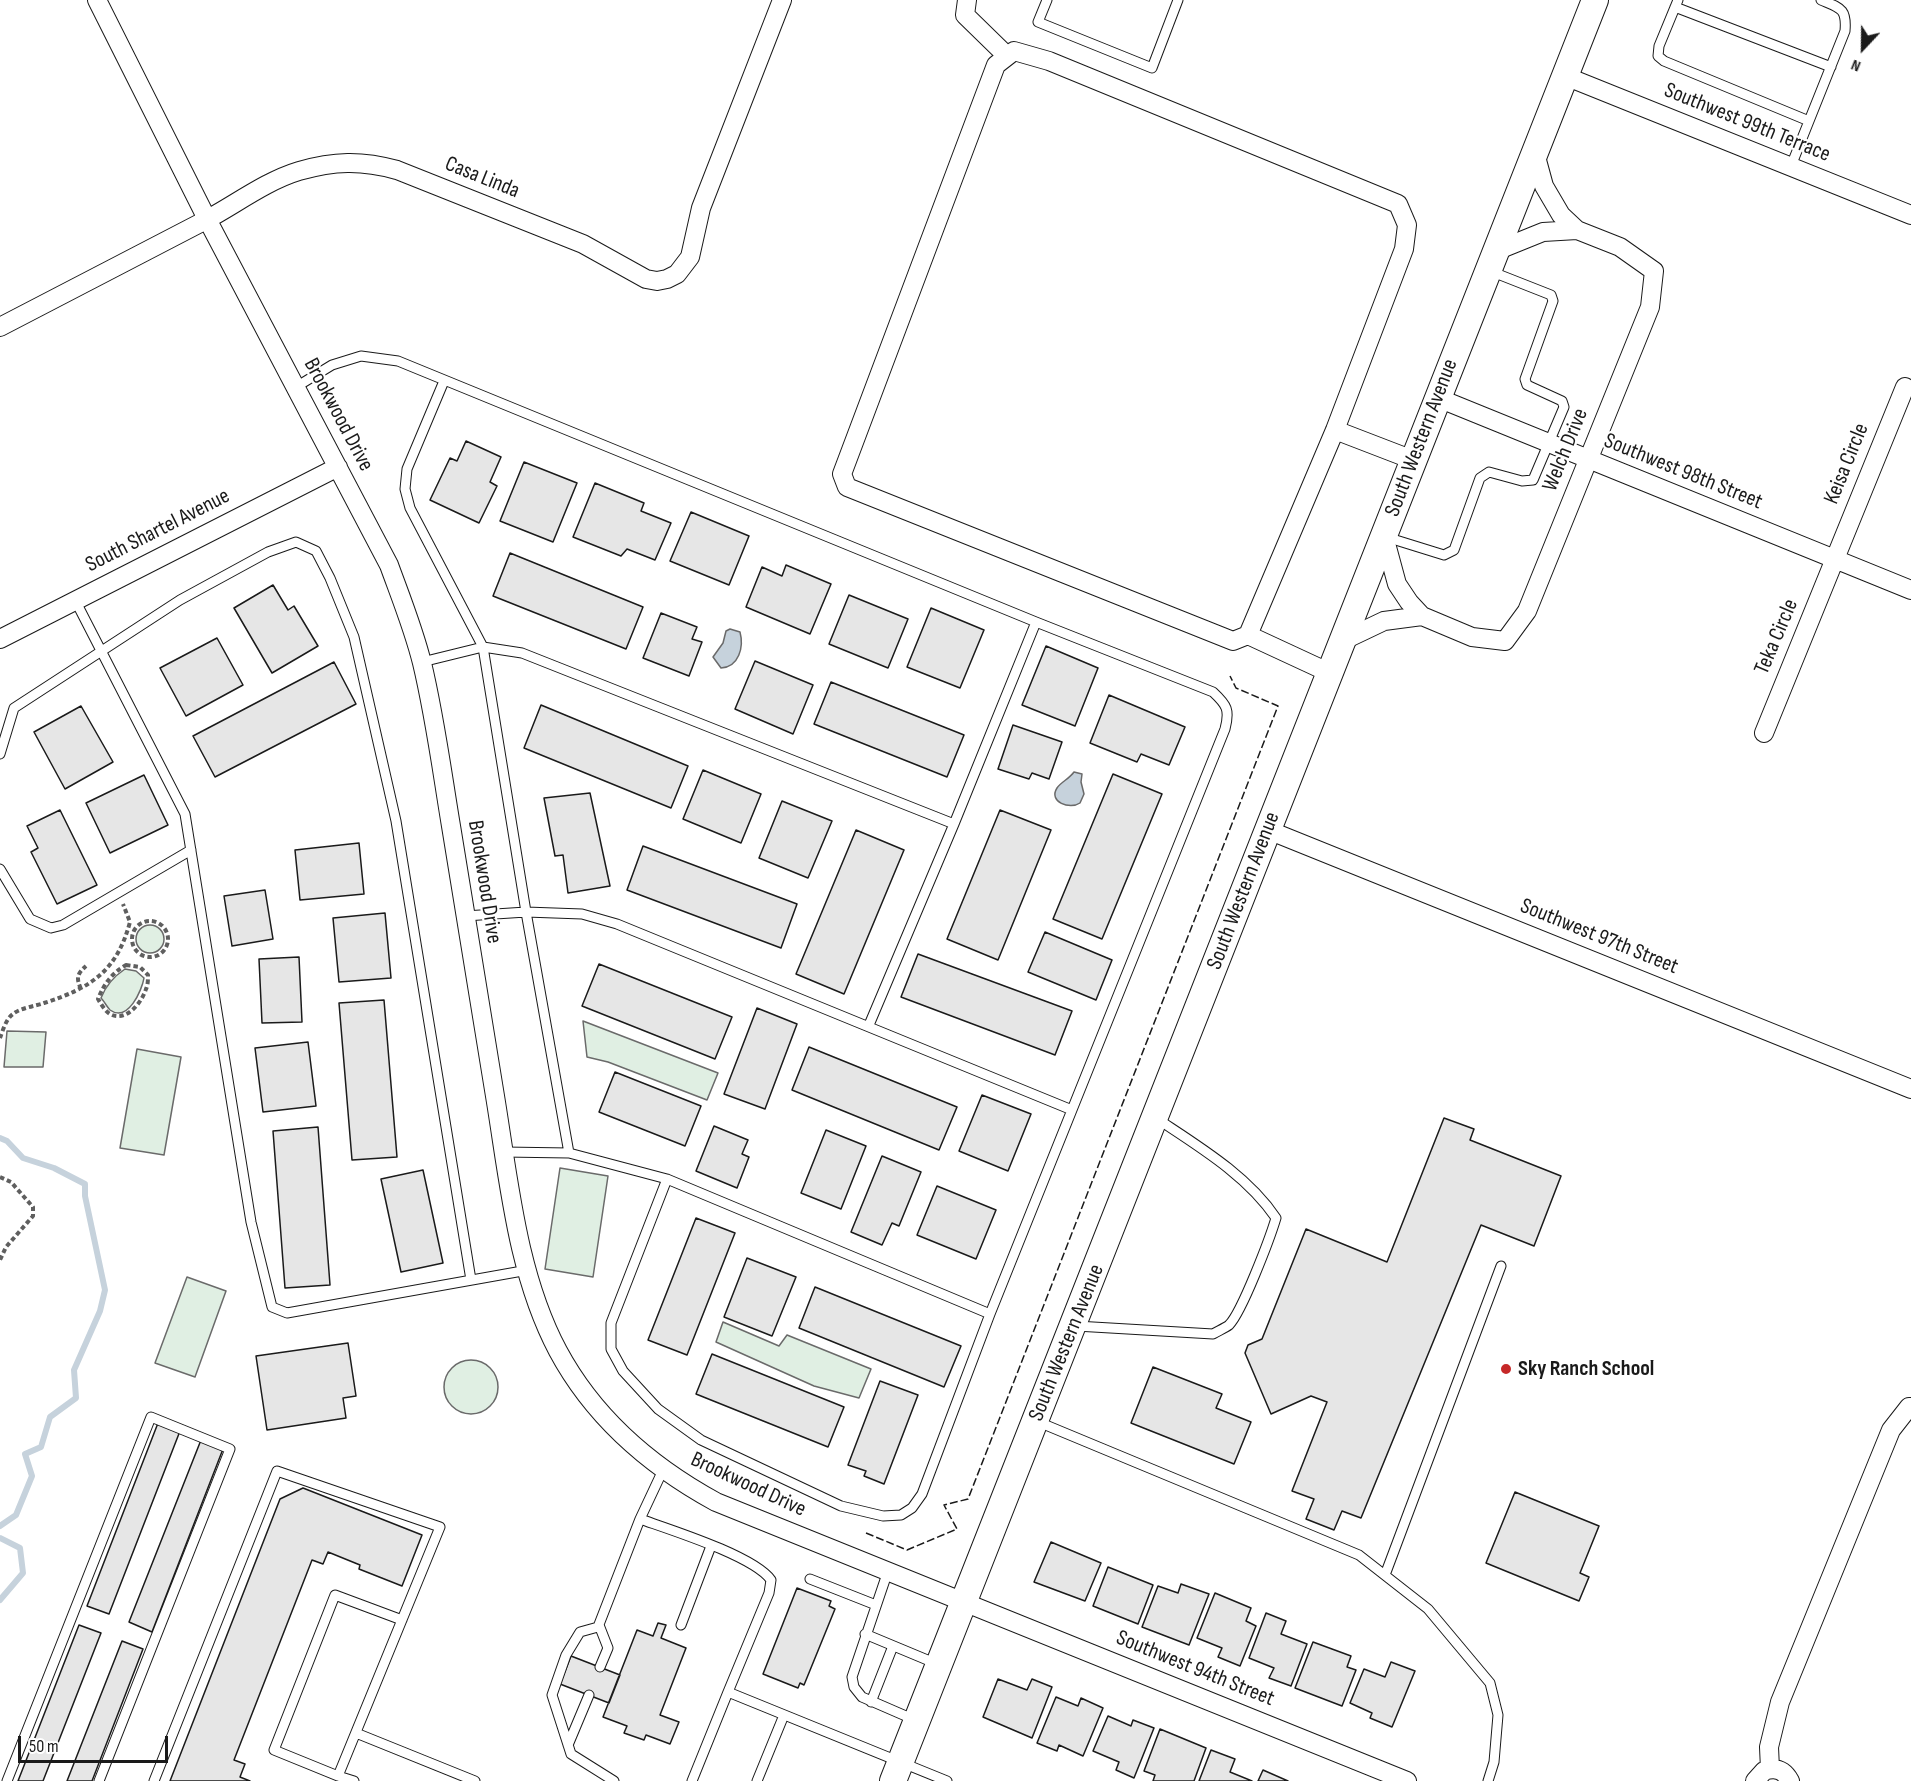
<!DOCTYPE html>
<style>
body{margin:0}
#map{position:relative;width:1911px;height:1781px;overflow:hidden;background:#fff;font-family:"Sofia Sans Condensed",sans-serif}
canvas{display:block}
.north{position:absolute;left:1833px;top:18px;width:60px;height:60px;-webkit-text-stroke:4px #fff;paint-order:stroke;rotate:202deg;font-size:16px;font-weight:700;line-height:24px;text-align:center;color:#1a1a1a}
.north::after{content:'';display:block;margin:auto;width:21px;height:27px;background:#1a1a1a;clip-path:polygon(50% 0,100% 100%,50% 72%,0 100%)}
.scale{position:absolute;left:18px;top:1736px;width:150px;height:27px;box-sizing:border-box;border:3px solid #1a1a1a;border-top:0;padding-left:8px;font-size:18px;line-height:21px;white-space:nowrap;color:#1a1a1a;-webkit-text-stroke:4px #fff;paint-order:stroke}
</style>
<div id="map">
<canvas width="1911" height="1781"></canvas>
<div class="north">N</div>
<div class="scale">50 m</div>
</div>
<script>
const context = document.querySelector('canvas').getContext('2d');
context.lineJoin = 'round';
function fillPath(path, color) { context.fillStyle = color; context.fill(path, 'evenodd'); }
function strokePath(path, color, width, dash) { context.strokeStyle = color; context.lineWidth = width; context.lineCap = dash ? 'butt' : 'round'; context.setLineDash(dash || []); context.stroke(path); }
function label(font, color, halo, rows, align = 'center') {
  context.font = font + ' "Sofia Sans Condensed",sans-serif'; context.lineWidth = 4.5; context.setLineDash([]); context.textBaseline = 'middle'; context.strokeStyle = halo; context.fillStyle = color; for (const [text, x, y, turn = 0] of rows) {
    context.save(); context.translate(x, y); context.rotate((+turn || 0) * Math.PI / 180); context.textAlign = isNaN(turn) ? turn : align; if (halo) context.strokeText(text, 0, 0); context.fillText(text, 0, 0); context.restore();
  }
}
const green = new Path2D(`
 M136 939a14 14 0 1 1 28 0a14 14 0 1 1-28 0Z
 M125 969 136 971 144 978C142 990 128 1023 110 1010 107 1007 104 1001 101 998 106 985 113 977 125 969Z
 M583 1021 718 1073 707 1100 608 1062 587 1057Z
 M7 1031 46 1032 43 1067H4Z
 M137 1049 181 1057 164 1155 120 1148Z
 M560 1168 608 1176 593 1277 545 1269Z
 M187 1277 226 1291 195 1377 155 1363Z
 M723 1322 779 1346 787 1335 871 1369 859 1398 814 1386 716 1342Z
 M444 1387a27 27 0 1 1 54 0a27 27 0 1 1-54 0Z`);
fillPath(green, '#e0efe3');
strokePath(green, '#6a6a6a', 1.5);
const water = new Path2D(`
 M730 629 740 632C744 647 739 667 721 668L713 657 723 643 726 631Z
 M1074 772 1082 774 1081 782 1084 794 1080 803C1070 810 1048 802 1057 788 1061 782 1069 779 1074 772Z`);
fillPath(water, '#c6d2dc');
strokePath(water, '#6a6a6a', 1.5);
strokePath(new Path2D(`
 M0 1138 7 1141 23 1158 54 1168 85 1184V1196L105 1290 100 1311 74 1370 76 1398 50 1417 41 1447 25 1454 32 1476 16 1515 0 1526
 M0 1538 20 1548 23 1573 0 1600`), '#c6d2dc', 6);
const building = new Path2D(`
 M466 441 501 457 490 482 497 486 479 523 430 500 450 458 457 461Z
 M524 462 577 483 553 542 500 521Z
 M595 483 644 503 641 511 671 523 655 560 627 549 621 556 573 537Z
 M691 512 749 536 729 585 670 561Z
 M510 553 643 607 626 649 493 596Z
 M786 565 831 584 810 634 746 607 762 567 782 576Z
 M273 585 288 610 294 606 318 646 272 673 234 608Z
 M849 595 908 619 888 668 829 644Z
 M931 608 984 630 960 688 907 667Z
 M661 613 697 627 692 639 702 642 689 676 643 658Z
 M217 638 243 685 186 716 160 668Z
 M1046 646 1098 668 1075 726 1022 705Z
 M755 661 813 685 793 734 735 709Z
 M334 662 356 704 215 777 193 736Z
 M831 682 964 735 947 777 814 724Z
 M1109 695 1185 727 1169 765 1141 754 1137 762 1090 743Z
 M541 705 688 766 671 808 524 748Z
 M81 706 113 762 65 789 34 732Z
 M1013 725 1062 742 1049 779 1032 773 1029 779 998 769Z
 M703 770 761 794 741 843 683 819Z
 M1113 774 1162 794 1102 939 1053 919Z
 M144 775 168 825 110 853 86 803Z
 M590 793 610 886 568 893 563 855 555 856 544 798Z
 M782 801 832 821 808 878 759 858Z
 M60 810 97 885 57 904 31 852 38 848 27 826Z
 M1000 810 1051 830 998 960 947 939Z
 M856 830 904 850 844 994 796 974Z
 M359 843 364 894 300 900 295 850Z
 M643 846 797 904 781 948 627 890Z
 M265 890 273 939 232 946 224 896Z
 M385 913 391 978 339 982 333 918Z
 M1045 932 1112 960 1096 1000 1028 972Z
 M918 954 1072 1011 1055 1055 901 997Z
 M299 957 302 1022 262 1023 259 959Z
 M599 964 732 1017 715 1059 582 1006Z
 M384 1000 397 1157 352 1160 339 1003Z
 M757 1008 797 1024 765 1109 724 1094Z
 M308 1042 316 1106 263 1112 255 1048Z
 M809 1047 957 1107 939 1150 792 1090Z
 M615 1072 701 1106 685 1146 599 1112Z
 M982 1095 1031 1114 1008 1171 959 1151Z
 M1444 1118 1474 1129 1470 1140 1561 1176 1534 1246 1481 1225 1361 1518 1342 1511 1334 1530 1306 1519 1314 1499 1292 1491 1327 1402 1311 1396 1271 1414 1245 1353 1248 1345 1262 1339 1306 1229 1387 1262Z
 M714 1126 748 1140 742 1154 749 1157 737 1188 696 1171Z
 M318 1127 330 1285 285 1288 273 1131Z
 M826 1130 866 1146 841 1209 801 1193Z
 M882 1156 921 1172 899 1226 892 1223 882 1245 851 1232Z
 M423 1170 443 1263 401 1272 381 1179Z
 M937 1186 996 1210 976 1259 917 1235Z
 M696 1218 735 1233 687 1355 648 1340Z
 M747 1258 796 1277 772 1336 724 1317Z
 M815 1287 961 1346 944 1387 799 1328Z
 M348 1343 356 1396 343 1398 346 1418 267 1430 256 1356Z
 M712 1354 844 1407 828 1447 696 1394Z
 M1153 1367 1222 1394 1216 1408 1251 1422 1234 1464 1131 1423Z
 M880 1381 918 1395 884 1484 864 1476 866 1471 848 1465Z
 M158 1423 180 1431 109 1614 87 1606Z
 M201 1440 223 1449 152 1632 129 1622Z
 M303 1488 422 1535 402 1586 359 1569 360 1565 328 1552 323 1564 312 1560 234 1760 245 1764 240 1777 250 1781H170L280 1499Z
 M1515 1492 1599 1526 1580 1573 1589 1577 1579 1601 1486 1563Z
 M1051 1542 1101 1563 1085 1601 1034 1582Z
 M1108 1567 1153 1585 1138 1624 1093 1606Z
 M1181 1584 1209 1594 1189 1645 1142 1627 1158 1586 1178 1593Z
 M797 1588 831 1601 829 1606 835 1609 804 1685 800 1683 798 1688 763 1674Z
 M1215 1593 1251 1608 1246 1621 1256 1626 1240 1666 1218 1657 1222 1648 1197 1638Z
 M1266 1613 1286 1621 1281 1634 1307 1644 1291 1686 1269 1678 1274 1668 1249 1658Z
 M658 1623 666 1625 661 1638 686 1648 660 1715 679 1722 670 1744 646 1735 644 1740 624 1733 627 1726 603 1717 637 1630 653 1636Z
 M79 1625 101 1633 43 1781H18Z
 M122 1641 143 1649 92 1781H67Z
 M1313 1642 1351 1656 1347 1667 1356 1670 1342 1706 1295 1688Z
 M571 1656 620 1675 609 1703 560 1684Z
 M1391 1662 1415 1671 1392 1727 1370 1718 1372 1713 1350 1703 1364 1669 1385 1677Z
 M998 1679 1027 1690 1032 1679 1052 1687 1032 1738 983 1717Z
 M1056 1697 1078 1706 1081 1698 1103 1708 1083 1756 1059 1745 1057 1751 1037 1743Z
 M1108 1716 1131 1726 1133 1720 1154 1728 1134 1778 1116 1770 1119 1762 1093 1751Z
 M1160 1729 1206 1748 1194 1781H1153L1155 1775 1144 1771Z
 M1211 1750 1235 1759 1230 1772 1252 1781H1199Z
 M1263 1770 1288 1781H1258Z`);
fillPath(building, '#e6e6e6');
strokePath(building, '#1a1a1a', 1.5);
const lane = new Path2D(`
 M1047 0 1038 22 1152 68 1178 0
 M1678 0 1659 46 1658 56 1664 61 1809 121 1791 166
 M1675 7 1831 67
 M1809 121 1845 31C1847 8 1840 8 1821 0
 M444 381 407 469 405 489 410 508 483 647 526 912 569 1153
 M296 387 332 365 361 356 398 361 1036 622 1213 692C1227 705 1230 710 1225 729L990 1314 922 1494 912 1508 901 1515 883 1516 841 1506 701 1440 658 1409 623 1371 611 1349V1323L667 1179
 M1386 537 1444 555 1454 550 1480 478 1489 472 1522 481 1533 480 1564 407 1562 401 1527 385 1525 379 1553 301 1551 295 1490 271
 M75 600 185 814 251 1222 272 1307 287 1313 528 1270
 M422 662 483 647 522 653 954 824
 M0 754 14 708 180 600 268 552 296 542 316 551 330 578 354 637 396 821 471 1280
 M0 869 30 919 51 928 63 925 191 850
 M465 916 526 912 582 914 617 924 1072 1110
 M869 1025 954 824 1036 622
 M504 1152 569 1153 667 1179 990 1314
 M1076 1326 1213 1334C1218 1331 1225 1328 1229 1325 1242 1312 1270 1238 1276 1218 1247 1175 1198 1146 1156 1118
 M1036 1421 1359 1555 1428 1609 1490 1683 1498 1715 1494 1762 1488 1781
 M640 1519C671 1530 754 1556 771 1580L769 1593 728 1692
 M888 1571 852 1677 854 1687 862 1697 915 1720
 M1385 1575 1501 1266
 M810 1579 876 1605
 M599 1625 608 1648 600 1667
 M681 1625 711 1546
 M865 1634 937 1664
 M871 1702 893 1646
 M356 1733 475 1781
 M568 1745 589 1695
 M338 1776 274 1750 335 1595 402 1620
 M7 1781 151 1417 230 1449 99 1781
 M154 1781 277 1471 440 1527 338 1776 354 1781
 M614 1781 571 1754 552 1695 566 1655 580 1632 598 1627 640 1519 663 1470
 M692 1781 728 1692 947 1781
 M757 1781 784 1715`);
const street = new Path2D(`
 M97 0 207 219 389 565C401 598 414 630 422 663 435 717 442 772 451 826 465 916 480 1006 495 1096 509 1181 517 1274 558 1351 594 1418 650 1466 716 1502L1407 1781
 M967 0 965 15 1007 56
 M1014 51 1049 61 1398 204 1407 225 1404 249 1335 430 1248 635 1233 641 847 487 842 474 996 65Z
 M1565 76 1911 215
 M1496 251 1543 232 1577 230
 M0 327C69 291 138 256 206 220 236 204 266 181 299 171 334 161 361 160 397 170L583 244 646 279 657 281 667 279 677 274 690 257 701 208 782 0
 M1438 398 1911 590
 M1335 430 1413 460
 M1384 536 1397 584 1409 602 1422 616 1472 637 1505 641 1527 611 1650 307 1654 271 1620 247 1577 230 1561 215 1544 186 1535 153
 M1248 635 1330 673
 M0 639 338 467
 M1342 641 1384 621 1422 616
 M1764 733 1905 387
 M1268 830 1911 1089
 M1770 1769 1769 1747 1780 1702 1891 1430 1909 1407H1911
 M1755 1781 1764 1771C1776 1767 1784 1770 1790 1781`);
const secondary = new Path2D(`
 M893 1781 1595 0`);
strokePath(lane, '#1a1a1a', 11);
strokePath(street, '#1a1a1a', 20);
strokePath(secondary, '#1a1a1a', 28);
strokePath(new Path2D(`
 M132 939a18 18 0 1 1 36 0a18 18 0 1 1-36 0Z
 M126 965 140 967 148 975C148 979 148 985 146 989 142 1002 126 1023 110 1014 105 1011 101 1004 98 999 104 984 112 973 126 965Z
 M81 989C76 978 77 974 86 966
 M0 1038C3 1030 6 1019 13 1014 20 1008 36 1006 44 1003 91 988 117 971 130 922L123 904
 M0 1177 11 1182 33 1207V1216L6 1247 0 1260`), '#5f5f5f', 4, [4.5, 3]);
strokePath(lane, '#fff', 9);
strokePath(street, '#fff', 18);
strokePath(secondary, '#fff', 26);
strokePath(new Path2D(`
 M866 1533 907 1550 957 1529 944 1505 968 1499 1278 706 1236 688 1230 676`), '#1a1a1a', 1.5, [8, 3]);
for (const [x, y, r, color] of [
 [1506,1369,6,"#c62828"]
]) { const dot = new Path2D(); dot.arc(x, y, r, 0, 2 * Math.PI); context.fillStyle = color; context.fill(dot); strokePath(dot, '#fff', 2); }
label('22px', '#1a1a1a', '#fff', [
 ["Southwest 99th Terrace",1747,123,22],
 ["Casa Linda",482,178,22],
 ["Brookwood Drive",338,415,62],
 ["South Western Avenue",1422,438,-69],
 ["Welch Drive",1566,450,-68],
 ["Keisa Circle",1847,464,-68],
 ["Southwest 98th Street",1683,472,22],
 ["South Shartel Avenue",158,531,-27],
 ["Teka Circle",1777,637,-67],
 ["Brookwood Drive",484,882,81],
 ["South Western Avenue",1244,891,-69],
 ["Southwest 97th Street",1599,937,22],
 ["South Western Avenue",1067,1343,-68],
 ["Brookwood Drive",748,1485,25],
 ["Southwest 94th Street",1195,1669,22]
]);
label('bold 22px', '#1a1a1a', '#fff', [
 ["Sky Ranch School",1518,1369]
], 'left');
</script>
